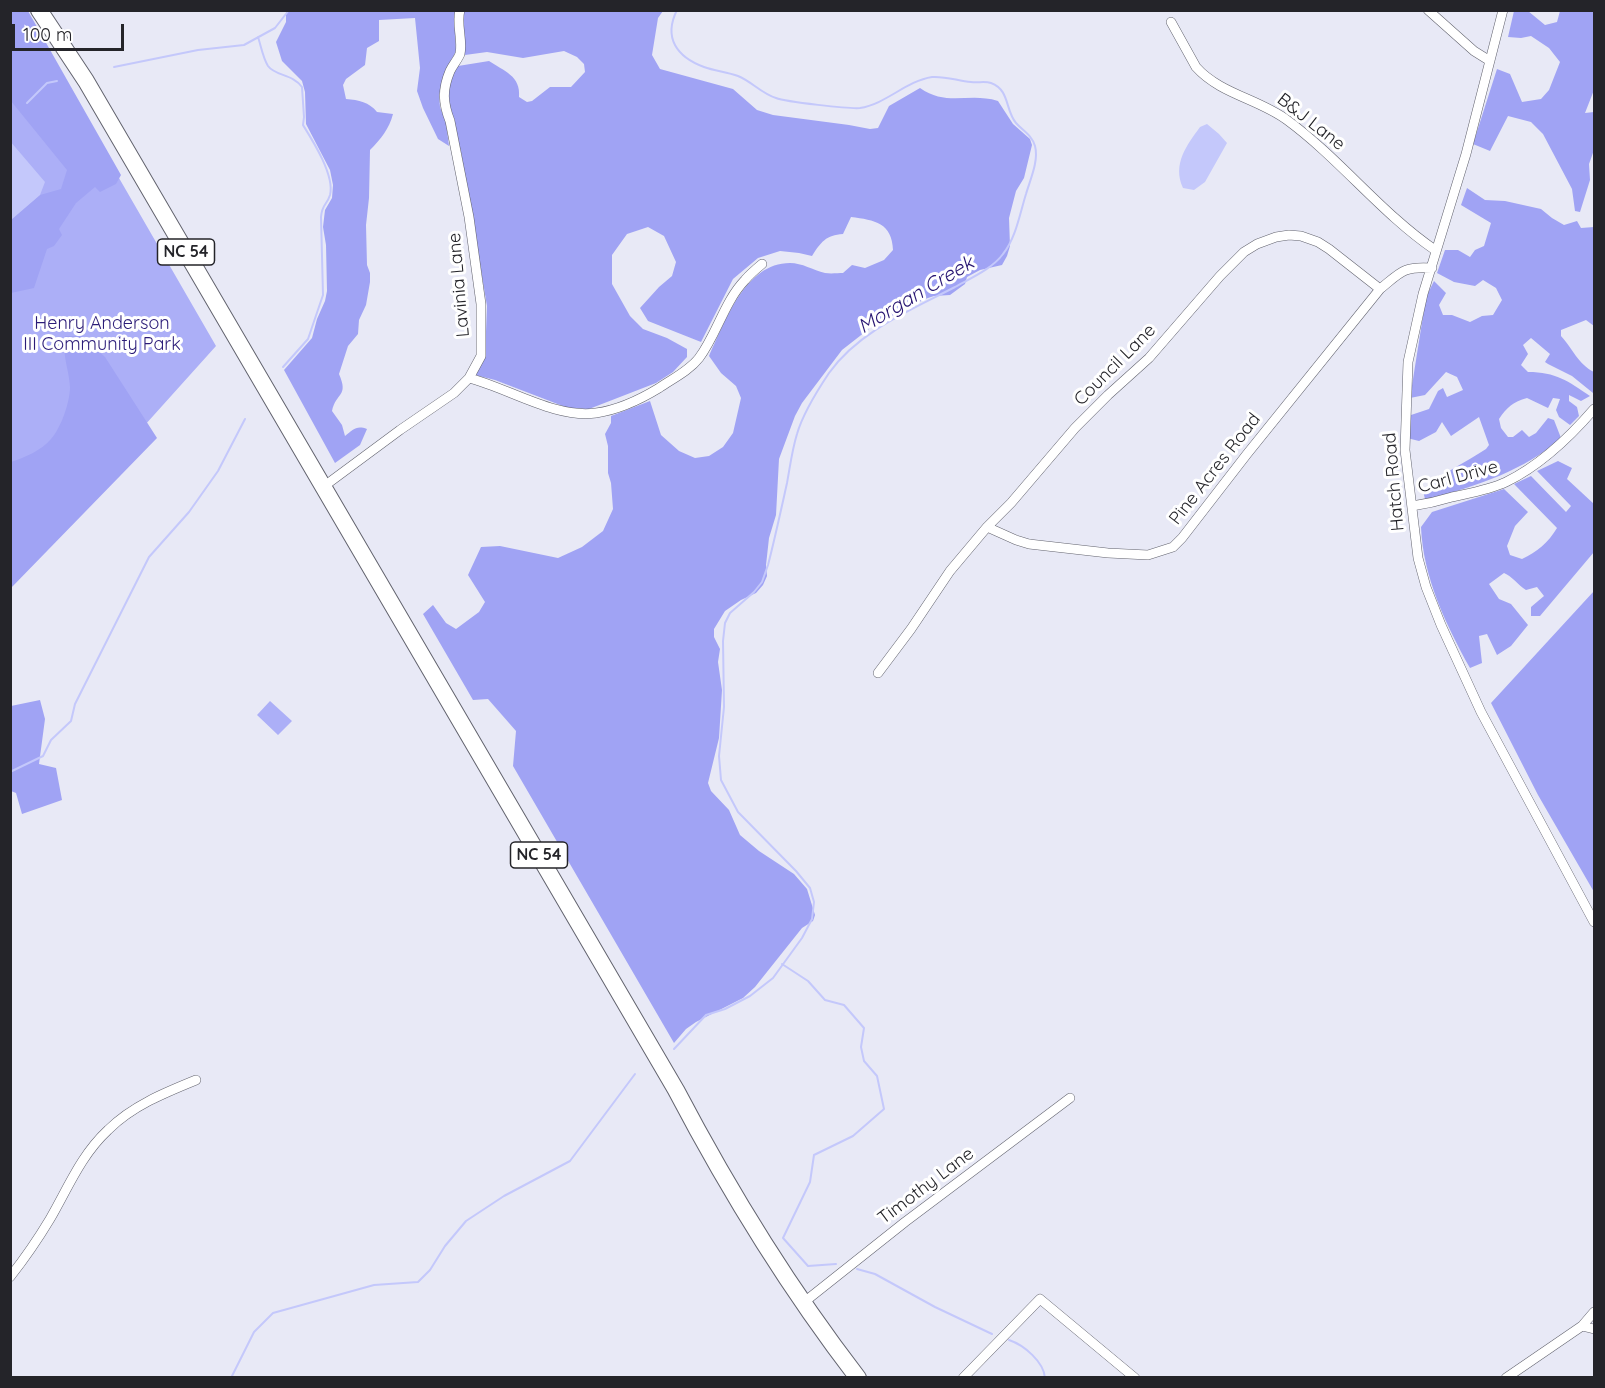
<!DOCTYPE html>
<style>
body{margin:0}
#map{position:relative;width:1605px;height:1388px;overflow:hidden;background:#e8e9f6;font-family:Quicksand,sans-serif}
canvas{display:block}
.frame{position:absolute;inset:0;border:12px solid #242429;pointer-events:none}
.scale{position:absolute;left:12px;top:24px;width:112px;height:27px;box-sizing:border-box;border:3px solid #242429;border-top:0;padding-left:8px;font-size:18px;line-height:21px;white-space:nowrap;color:#242429;-webkit-text-stroke:4px #fff;paint-order:stroke}
</style>
<div id="map">
<canvas width="1605" height="1388"></canvas>
<div class="frame"></div>
<div class="scale">100 m</div>
</div>
<script>
const context = document.querySelector('canvas').getContext('2d');
context.lineJoin = 'round';
function fillPath(path, color) { context.fillStyle = color; context.fill(path, 'evenodd'); }
function strokePath(path, color, width, dash) { context.strokeStyle = color; context.lineWidth = width; context.lineCap = dash ? 'butt' : 'round'; context.setLineDash(dash || []); context.stroke(path); }
function label(font, color, halo, rows, align = 'center') {
  context.font = font + ' Quicksand,sans-serif'; context.lineWidth = 6; context.setLineDash([]); context.textBaseline = 'middle'; context.strokeStyle = halo; context.fillStyle = color; for (const [text, x, y, turn = 0] of rows) {
    context.save(); context.translate(x, y); context.rotate((+turn || 0) * Math.PI / 180); context.textAlign = isNaN(turn) ? turn : align; if (halo) context.strokeText(text, 0, 0); context.fillText(text, 0, 0); context.restore();
  }
}
fillPath(new Path2D(`
 M22 10 216 346 11 574 10 11Z
 M270 701 292 721 278 735 257 715Z`), '#acaff7');
fillPath(new Path2D(`
 M11 11H28L121 175 116 184 100 192 95 187 76 203 59 229 62 235 54 246 47 249 34 288 11 293 10 220 40 195 61 189 67 170 11 101Z
 M286 11H456L454 16 456 51 446 71 439 95 440 107 446 122 449 146 438 139 423 108 417 91 420 68 415 18 379 20V41L367 48 365 65 346 79 343 85 346 99C359 100 369 102 377 112L393 114C389 129 381 139 370 150L369 198 366 225 367 265 370 273V282L366 305 359 320 358 334 348 346 339 374C349 397 336 392 332 411L342 425 345 436C353 430 356 425 367 429L360 445 335 463 284 370 312 338 317 319 325 301 327 291 326 245 323 227 325 210 332 198 333 185 330 170 306 124 305 92 302 81 282 61 276 42 286 22Z
 M463 11H663L658 18 652 55 660 69 733 89 757 110 773 115 849 125 870 129 878 128 889 106 920 88C947 107 969 92 998 101L1013 124 1030 139 1032 145 1024 178 1016 191 1009 218 1010 246 1007 256 1002 265 980 270 967 277 965 284 950 295 934 296 925 299 874 325 842 350 802 403 795 416 779 459 776 515 769 538 766 565 767 576 763 585 756 593 741 600 725 611 714 629V637L720 649 718 662 722 690 719 738 708 783 711 791 729 810 740 835 759 851 794 874 807 889 815 915 813 921 802 928 755 987 743 998 696 1022 686 1029 674 1043 513 766 516 731 488 699 473 700 423 614 433 605 446 623 456 629 479 612 485 602 468 575 481 547 500 546 558 558 582 547 603 531 613 509 611 483 608 473V446L605 434 611 423V416L650 401 661 435 679 451 695 458 709 456 723 447 733 433 741 398 736 386 721 373 709 356C725 322 745 263 790 263 802 263 813 270 825 273 831 274 838 273 843 273L852 265 865 268 884 260 893 250C892 223 875 220 851 217L843 234C826 235 821 242 812 256L799 253 780 251 758 258 733 279 701 342 648 321 640 308 659 287 672 276 676 262 664 236 648 227 627 234 612 255V284L630 316 643 329 667 338 687 349V357L673 372 656 383 589 409 568 408 495 380 475 375 485 357 487 306 461 152 446 95 453 73 458 66 489 61C504 71 521 76 519 97L527 102 532 101 550 87H571L585 72 584 64 577 57 564 51 523 58 487 52 465 55 461 52Z
 M1514 11H1528L1545 25 1557 22 1560 11H1594V90L1585 113 1594 112V150L1589 164 1590 180 1580 212 1575 211 1572 189 1543 134 1531 122 1508 116 1490 151 1473 144 1497 69 1510 74 1522 102 1541 99 1549 90 1560 62 1549 48 1531 36 1521 38 1508 37Z
 M1467 188 1485 200 1505 201 1541 209 1552 218 1564 225 1577 221 1581 228 1594 227V326L1586 320 1561 330V336C1573 349 1578 364 1594 372V391L1593 393 1572 376 1548 364 1545 362 1550 354 1531 338 1523 345 1528 354 1521 365 1528 372C1556 372 1568 381 1590 396L1581 401 1569 395V401L1577 407 1579 416 1570 425 1559 417 1556 410 1560 399 1553 398 1548 408 1527 398C1513 402 1507 407 1499 419L1501 428 1508 437H1513L1522 430 1529 437 1536 433 1548 418 1554 420 1561 438C1524 471 1478 485 1430 499H1425L1423 491C1441 473 1465 463 1486 449L1489 445 1479 417 1451 436 1442 422 1436 432 1419 441 1407 438 1408 416 1429 409 1438 391 1443 388 1447 397 1463 390 1457 377 1446 372 1425 395 1410 398 1426 297 1434 281 1446 293 1439 305 1443 315H1452L1470 322 1482 316 1493 315 1502 300 1496 288 1483 280 1475 286 1454 282 1437 273 1445 250H1458L1470 257 1475 250 1484 246 1491 223 1461 205Z
 M65 336H82L105 357 157 438 11 588V462C24 458 42 450 51 439 61 428 70 402 70 387 69 368 62 357 65 336Z
 M1558 461 1572 468 1567 479 1594 504V552L1540 616H1531V607L1544 596 1537 587 1526 590C1518 585 1512 576 1504 573L1489 584 1499 599 1511 604 1528 625 1511 646 1497 655 1487 634 1479 636 1482 663 1470 668C1446 625 1423 577 1421 527L1432 512 1504 489 1528 512 1515 526 1507 546 1510 555 1522 559C1537 552 1548 543 1557 528L1514 484 1531 476 1566 512 1571 506 1537 471Z
 M1594 591V892L1538 795 1491 703Z
 M40 700 45 719 39 764 56 768 62 800 22 814 16 793 11 791V706Z`), '#a0a3f4');
fillPath(new Path2D(`
 M1207 124 1219 134 1227 143 1205 182 1194 190 1183 188C1172 164 1187 145 1200 127Z
 M10 141 45 182 40 195 11 220Z`), '#c4c8fb');
strokePath(new Path2D(`
 M258 37C261 46 263 58 268 66 275 76 293 74 302 87L304 117 303 125C313 141 335 176 330 195 327 205 322 204 321 217L323 295 308 339 283 367
 M114 67 198 50 244 45 275 28 289 10
 M27 103 47 83 57 81
 M10 772 43 756 51 740 71 721 75 704 149 557 189 512 218 471 245 419
 M782 964 808 981 825 1000 844 1005 864 1028 861 1047 864 1061 877 1076 884 1109 853 1136 814 1155 810 1182 783 1238 808 1266 836 1264
 M674 1049 706 1015 725 1009 750 996 773 978 802 938 812 919 814 902 810 888 796 871 738 812 721 780 719 756 724 707 723 641 725 623 730 613 754 592 762 582 768 565C775 538 781 510 787 483 790 467 792 450 797 434 803 413 817 391 829 373 859 331 911 310 955 287 971 278 992 269 1003 254 1016 238 1020 213 1026 194 1030 180 1039 161 1035 146 1032 135 1023 131 1016 123 1005 110 1010 90 991 83 985 81 978 83 971 82 958 81 946 76 932 77 906 81 886 104 860 108 850 109 786 102 776 98 762 94 751 81 738 76 727 72 715 71 704 67 677 57 663 38 677 10
 M857 1269 875 1274 935 1307 992 1334
 M1009 1340C1024 1345 1044 1362 1045 1378
 M231 1378 254 1332 273 1313 374 1285 418 1282 430 1270 445 1246 466 1221 504 1196 570 1161 635 1074`), '#c4c8fb', 2);
const street = new Path2D(`
 M1428 10 1474 51 1490 61
 M1503 10 1466 154 1423 294 1408 362 1405 450 1418 558 1426 587 1441 625 1481 712 1594 922
 M1171 22 1196 67C1220 94 1259 99 1287 120 1340 159 1381 213 1435 250
 M469 378C508 388 556 419 596 413 617 410 641 399 659 388 672 379 689 371 699 358 717 334 724 302 745 280 750 274 756 269 762 264
 M323 487 400 430 454 393 469 378 481 356V304L469 217 450 121C443 103 442 90 450 71 453 65 458 59 460 54 463 40 456 24 460 10
 M1412 506C1426 504 1439 501 1452 497 1470 493 1489 490 1506 482 1541 465 1569 438 1594 409
 M987 527 1016 540 1029 544 1108 553 1148 555 1173 547 1182 538 1247 454 1380 289C1401 272 1403 266 1432 268
 M878 673 911 629 950 571 987 527 1011 503 1075 428 1108 395 1149 358 1220 276 1244 252 1257 244 1276 237 1289 235 1301 236 1318 242 1329 249 1380 289
 M10 1277C25 1258 38 1239 50 1219 68 1188 81 1155 108 1130 132 1106 164 1093 196 1080
 M803 1303 905 1222 1070 1098
 M1582 1326 1594 1329
 M963 1378 1040 1299 1135 1378
 M1506 1378 1582 1326 1594 1312`);
const highway = new Path2D(`
 M39 10 86 81 676 1090C729 1191 788 1287 858 1378`);
strokePath(street, '#62636e', 10);
strokePath(highway, '#62636e', 18);
strokePath(street, '#fff', 9);
strokePath(highway, '#fff', 16);
for (const [x, y, w] of [
 [186,252,57],
 [539,855,57]
]) { const box = new Path2D(); box.roundRect(x - w / 2, y - 13, w, 26, 4.5); context.fillStyle = '#fff'; context.fill(box); strokePath(box, '#242429', 1.5); }
label('bold 16px', '#242429', null, [
 ["NC 54",186,252],
 ["NC 54",539,855]
]);
label('18px', '#242429', '#fff', [
 ["B&J Lane",1311,122,38],
 ["Lavinia Lane",459,285,-95],
 ["Council Lane",1115,365,-45],
 ["Pine Acres Road",1215,469,-52],
 ["Carl Drive",1458,477,-15],
 ["Hatch Road",1394,482,-95],
 ["Timothy Lane",926,1186,-37]
]);
label('18px', '#2b1c78', '#fff', [
 ["Henry Anderson",102,324],
 ["III Community Park",102,345]
]);
label('italic 20px', '#271572', '#fff', [
 ["Morgan Creek",916,295,-31]
]);
</script>
